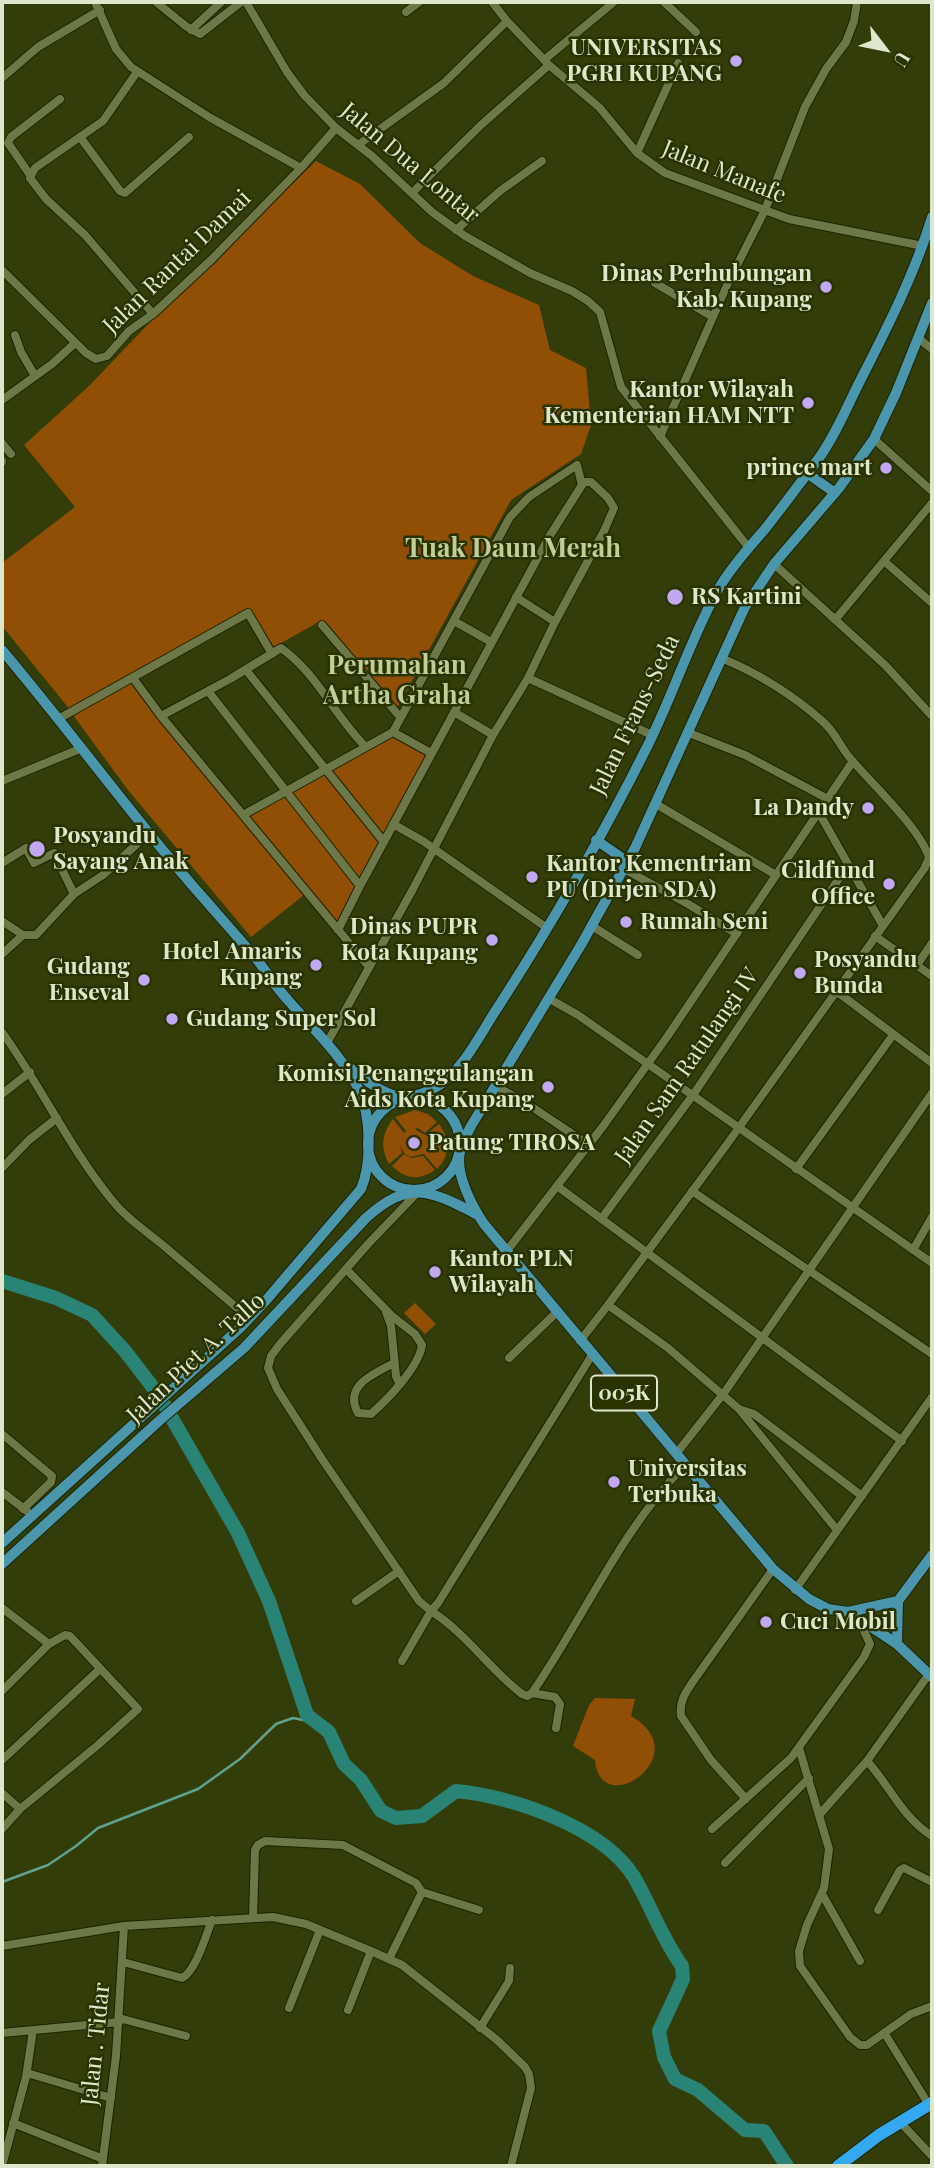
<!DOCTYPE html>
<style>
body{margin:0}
#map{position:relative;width:934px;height:2168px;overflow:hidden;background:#333d0a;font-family:"Playfair Display",serif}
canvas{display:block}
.frame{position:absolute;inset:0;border:4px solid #dee6cb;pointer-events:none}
.north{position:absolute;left:850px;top:14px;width:70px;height:70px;-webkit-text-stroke:5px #293300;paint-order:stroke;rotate:122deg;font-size:19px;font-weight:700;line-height:28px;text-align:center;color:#dee6cb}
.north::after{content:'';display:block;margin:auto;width:24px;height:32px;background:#dee6cb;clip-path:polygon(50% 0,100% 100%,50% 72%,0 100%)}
</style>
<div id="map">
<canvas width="934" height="2168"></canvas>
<div class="frame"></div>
<div class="north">U</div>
</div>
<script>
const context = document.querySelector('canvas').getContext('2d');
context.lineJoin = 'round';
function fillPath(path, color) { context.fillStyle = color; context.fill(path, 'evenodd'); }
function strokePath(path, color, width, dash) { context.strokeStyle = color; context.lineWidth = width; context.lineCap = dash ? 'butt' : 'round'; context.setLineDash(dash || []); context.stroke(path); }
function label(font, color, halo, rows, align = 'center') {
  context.font = font + ' "Playfair Display",serif'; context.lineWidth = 5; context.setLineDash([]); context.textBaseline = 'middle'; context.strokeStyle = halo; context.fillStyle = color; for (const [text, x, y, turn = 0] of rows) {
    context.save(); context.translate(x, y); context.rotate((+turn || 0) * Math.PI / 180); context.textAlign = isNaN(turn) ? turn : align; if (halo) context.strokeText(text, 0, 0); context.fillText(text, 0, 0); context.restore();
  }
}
fillPath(new Path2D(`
 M316 161 360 184 420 243 473 276 539 305 550 350 586 368 591 425 581 454 511 500 397 708 322 620 274 647 250 610 71 711 2 626V563L75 507 24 445 90 385 155 317Z
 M132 683 304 895 251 937 128 790 73 715Z
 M392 735 427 756 336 923 247 816Z
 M415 1110 428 1114 437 1122 425 1133 418 1128 415 1129 425 1135 439 1124C450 1139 451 1155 437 1169L424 1154 410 1157 404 1153 400 1145 402 1153 389 1164C380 1147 382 1133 393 1119L404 1133 406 1131 395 1117Z
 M404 1154 411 1158 423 1156 435 1170C419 1181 405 1179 392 1166Z
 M415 1303 436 1324 425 1334 404 1313Z
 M595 1698 635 1699 631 1716C699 1755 600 1822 595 1760L573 1746 589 1705Z`), '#904f04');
strokePath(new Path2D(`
 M2 1882 48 1865 76 1846 98 1828 198 1789 240 1759 276 1724 293 1718 308 1721 329 1732`), '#60a18f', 2.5);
strokePath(new Path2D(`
 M2 1281 56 1298 92 1315 125 1351 158 1394 238 1533 269 1601 307 1715 329 1732 344 1764 361 1780 381 1811 396 1818 422 1816 456 1791C511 1796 603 1827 634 1877 651 1906 662 1939 682 1966L683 1979 659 2031 664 2057 675 2079 698 2090 745 2130 764 2131 787 2166`), '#2a8475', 14);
const minor = new Path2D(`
 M95 2 116 49 131 67 209 117 301 168 336 128
 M156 2 187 27 200 34 241 2
 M246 2 287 72 304 95 336 128 372 156 432 212 465 236 530 273 572 291 588 301 600 312 621 387 749 548
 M492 2 507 21 549 65 599 107 637 153 665 173 789 219 923 246
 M664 2 696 32
 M406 12 419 2
 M191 30 221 2
 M544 60 614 2
 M137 72 103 121 35 168 30 178 46 199 85 235 153 314
 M2 78 38 47 100 10
 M80 137 120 191 125 193 189 137
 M358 145 444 83 507 21
 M637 153 678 63
 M30 175 8 143 11 137 60 99
 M412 193 481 125 549 65
 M456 230 500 191 542 161
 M2 270 86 353 96 359 107 356 129 331 153 314 211 260 301 168
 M655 283 713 317
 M15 335 21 352 35 376
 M918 338 932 349
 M2 400 52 364 75 343
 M660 437 728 283 765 210 805 107 826 69 846 42 854 21 857 2
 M874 439 932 491
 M2 443 11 454
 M2 461V462
 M884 561 932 603
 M774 564 885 665 932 716
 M516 597 555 622
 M835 620 932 503
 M454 621 491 642
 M322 625 400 717
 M721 658C756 672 793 695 821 720 835 731 839 745 850 758 870 782 921 829 929 858L924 869 725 1147 608 1305 668 1348 739 1409 837 1530
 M246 670 384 842
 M133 678 161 716 369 967
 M528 678 652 735
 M208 691 360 886
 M454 712 493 735
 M161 716 230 679 281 648C317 673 335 717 366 747
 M60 718 248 613 272 654
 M393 732 431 753
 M689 733 745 755 826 798
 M2 781 82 748
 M656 804 776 875
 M818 811 883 926
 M243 815 393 732 510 517 529 497 577 465 582 485
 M393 824 423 841 547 928
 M2 863 26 848 34 863 54 853 74 894
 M624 869 688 904 737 934
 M2 921 23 935
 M592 926 638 955
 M875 936 932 976
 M2 954 23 935H36L74 894 103 875 149 833
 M917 965 932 943
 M836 991 932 1063
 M548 998 578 1015 932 1263
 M2 1032C41 1086 69 1147 111 1199 128 1221 151 1234 171 1252 197 1274 223 1296 249 1318
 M327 1043 413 889 493 735 528 678 555 622 604 531 614 508 608 498 591 482H585L582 485 549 537 360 886 338 930
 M495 1086 523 1101 589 1145
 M2 1094 30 1072
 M2 1168 29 1140 57 1118
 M796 1169 893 1035
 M557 1186 902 1441
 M692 1191 932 1354
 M417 1193 368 1244 280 1344 271 1356 268 1368 277 1389 322 1459 419 1601 431 1611 438 1603 592 1355
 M602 1218 693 1095 848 865
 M913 1250 932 1217
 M506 1252 604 1125 667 1037 853 761
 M346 1269 393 1317 415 1334 422 1345C419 1367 388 1399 371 1414L358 1413C343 1385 374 1374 394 1363
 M386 1312 391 1326 396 1376 399 1383
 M580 1341 608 1305
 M509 1358 557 1312
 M739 1409 754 1414 862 1496
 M2 1434 52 1476 51 1482 23 1509
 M676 1454 724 1393 932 1093
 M2 1492 27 1511
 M795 1590 932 1397
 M356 1601 399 1571
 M2 1608 49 1644
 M402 1661 431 1611C466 1633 490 1670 522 1694L527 1696 532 1693 555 1697 560 1704 556 1728
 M2 1691 49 1644 65 1635 70 1636 138 1709 98 1745 20 1809 2 1829
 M532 1693C584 1618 620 1531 685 1465
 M799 1748 829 1849 824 1888 807 1925 799 1951 800 1966 850 2037 860 2045H867L911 2014 932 2006
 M2 1760 100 1669
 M867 1761C890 1786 902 1817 932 1836
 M2 1793 20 1809
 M746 1799 711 1760 681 1716C679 1701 686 1692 694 1680L773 1569
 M820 1814 867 1761 929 1674
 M712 1829 791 1758 864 1657 870 1644 860 1622
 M725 1863 809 1778
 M822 1894 860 1961
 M878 1910 900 1870 904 1868 932 1882
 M253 1918 255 1850 258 1845 265 1841 343 1845 416 1883 422 1892
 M2 1946 124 1926 273 1917 306 1924 371 1951 402 1965 497 2040 525 2067 529 2074 531 2088 511 2166
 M389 1959 422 1892 479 1910
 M123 1962 182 1978C196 1971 206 1935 212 1920
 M289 2008 320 1930
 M348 2010 371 1951
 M119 2018 186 2036
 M480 2028 509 1981 510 1968
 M2 2033 119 2022
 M885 2034 929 2105
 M27 2073 111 2098
 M900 2122 932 2156
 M13 2123 103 2159
 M2 2166 26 2077 33 2030
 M102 2166 116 2056 124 1926`);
const major = new Path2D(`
 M932 303 896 393 874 439 839 488 774 564 745 607 635 848 581 945 471 1126C467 1134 462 1143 460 1152 455 1174 472 1206 484 1224L773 1569 809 1599 828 1609 848 1612 879 1632 897 1644 932 1677
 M807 473 835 493
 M2 650C67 727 126 808 192 885 213 909 234 933 255 957 266 971 275 986 287 999 313 1029 341 1054 359 1090 371 1116 372 1163 361 1189L268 1298 241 1327 2 1543
 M596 840 628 862
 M349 1067C379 1091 400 1109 438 1086 462 1072 482 1031 498 1007 551 925 603 835 647 747 672 697 689 644 715 595 728 571 747 550 765 529 783 506 801 482 819 458 835 436 846 409 858 385 886 330 914 276 932 217
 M368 1144a46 46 0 1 1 92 0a46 46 0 1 1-92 0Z
 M2 1564 159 1421 244 1348 366 1218C410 1179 429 1190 478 1215
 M848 1612 898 1601
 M897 1644 898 1601 932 1555`);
const highway = new Path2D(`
 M838 2166 879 2135 932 2103`);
strokePath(minor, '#1c2300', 10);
strokePath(major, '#1c2300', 12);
strokePath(highway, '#1c2300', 14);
strokePath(minor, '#6c7847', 8);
strokePath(major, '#4a96ac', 10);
strokePath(highway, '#33aaef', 12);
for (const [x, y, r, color] of [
 [736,61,7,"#c2a8f3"],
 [826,287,7,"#c2a8f3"],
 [808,403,7,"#c2a8f3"],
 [886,468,7,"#c2a8f3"],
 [675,597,9,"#c2a8f3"],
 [868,808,7,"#c2a8f3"],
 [37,849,9,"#c2a8f3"],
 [532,877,7,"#c2a8f3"],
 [889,884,7,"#c2a8f3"],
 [626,922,7,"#c2a8f3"],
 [492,940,7,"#c2a8f3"],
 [316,965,7,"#c2a8f3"],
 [800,973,7,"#c2a8f3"],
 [144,980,7,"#c2a8f3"],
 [172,1019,7,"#c2a8f3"],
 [548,1087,7,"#c2a8f3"],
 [414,1143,7,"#c2a8f3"],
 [435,1272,7,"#c2a8f3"],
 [614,1482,7,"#c2a8f3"],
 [766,1622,7,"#c2a8f3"]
]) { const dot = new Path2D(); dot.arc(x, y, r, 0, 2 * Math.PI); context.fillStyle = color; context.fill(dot); strokePath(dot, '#293300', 2.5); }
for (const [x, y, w] of [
 [624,1393,66]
]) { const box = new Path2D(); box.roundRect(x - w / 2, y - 17.5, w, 35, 5); context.fillStyle = '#293300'; context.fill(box); strokePath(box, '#dee6cb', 2); }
label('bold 21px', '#dee6cb', null, [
 ["005K",624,1393]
]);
label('bold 23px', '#dee6cb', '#293300', [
 ["UNIVERSITAS",722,48],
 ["PGRI KUPANG",722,74],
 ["Dinas Perhubungan",812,274],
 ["Kab. Kupang",812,300],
 ["Kantor Wilayah",794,390],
 ["Kementerian HAM NTT",794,416],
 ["prince mart",872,468],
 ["RS Kartini",691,597,"left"],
 ["La Dandy",854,808],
 ["Posyandu",53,836,"left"],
 ["Sayang Anak",53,862,"left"],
 ["Kantor Kementrian",546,864,"left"],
 ["PU (Dirjen SDA)",546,890,"left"],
 ["Cildfund",875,871],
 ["Office",875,897],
 ["Rumah Seni",640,922,"left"],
 ["Dinas PUPR",478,927],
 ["Kota Kupang",478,953],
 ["Hotel Amaris",302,952],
 ["Kupang",302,978],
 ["Posyandu",814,960,"left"],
 ["Bunda",814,986,"left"],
 ["Gudang",130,967],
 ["Enseval",130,993],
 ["Gudang Super Sol",186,1019,"left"],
 ["Komisi Penanggulangan",534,1074],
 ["Aids Kota Kupang",534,1100],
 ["Patung TIROSA",428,1143,"left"],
 ["Kantor PLN",449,1259,"left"],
 ["Wilayah",449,1285,"left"],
 ["Universitas",628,1469,"left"],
 ["Terbuka",628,1495,"left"],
 ["Cuci Mobil",780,1622,"left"]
], 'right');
label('23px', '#dee6cb', '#293300', [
 ["Jalan Dua Lontar",410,163,40],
 ["Jalan Manafe",724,172,22],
 ["Jalan Rantai Damai",177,262,-44],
 ["Jalan Frans-Seda",635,715,-64],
 ["Jalan Sam Ratulangi IV",687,1066,-55],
 ["Jalan Piet A. Tallo",196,1358,-43],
 ["Jalan . Tidar",96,2044,-84]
]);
label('bold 26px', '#c1ce99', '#293300', [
 ["Tuak Daun Merah",513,549],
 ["Perumahan",397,666],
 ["Artha Graha",397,696]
]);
</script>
